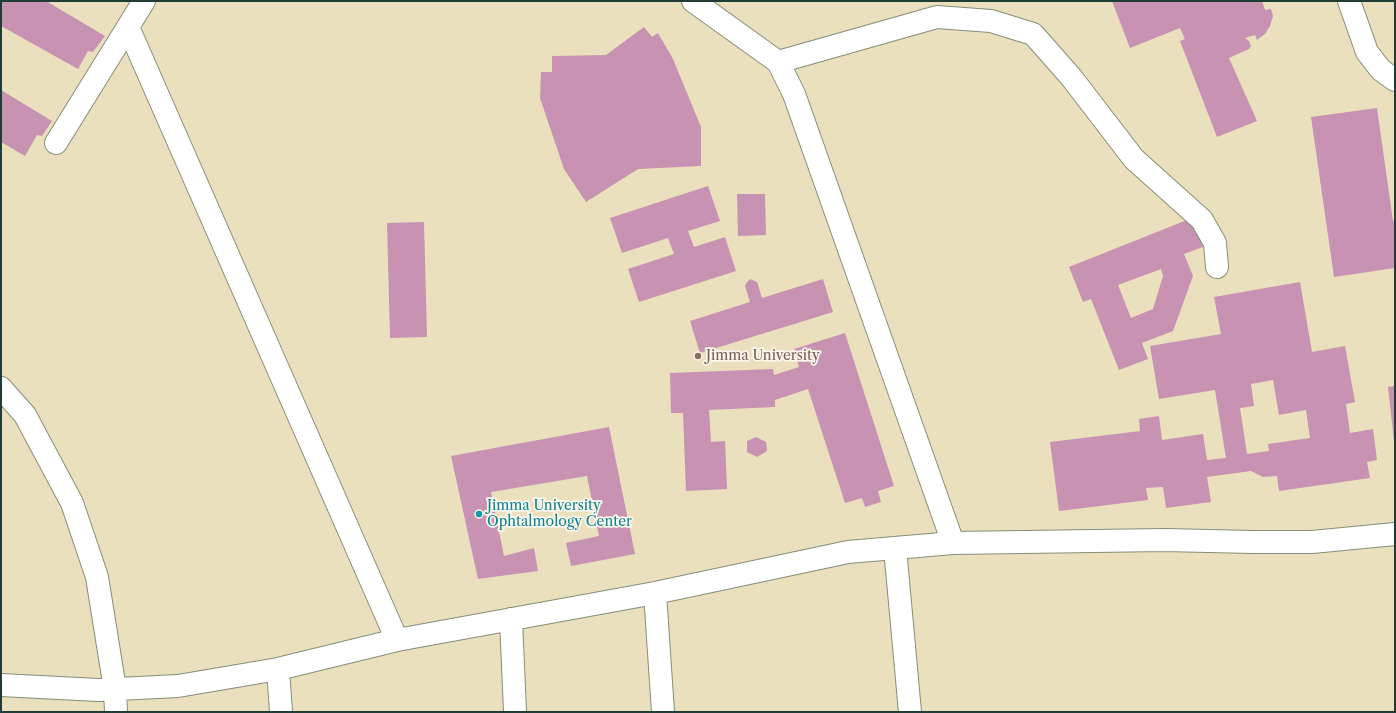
<!DOCTYPE html>
<style>
body{margin:0}
#map{position:relative;width:1396px;height:713px;overflow:hidden;background:#eae0bd;font-family:"Libre Caslon Text",serif}
canvas{display:block}
.frame{position:absolute;inset:0;border:2px solid #1f3d34;pointer-events:none}
</style>
<div id="map">
<canvas width="1396" height="713"></canvas>
<div class="frame"></div>
</div>
<script>
const context = document.querySelector('canvas').getContext('2d');
context.lineJoin = 'round';
function fillPath(path, color) { context.fillStyle = color; context.fill(path, 'evenodd'); }
function strokePath(path, color, width, dash) { context.strokeStyle = color; context.lineWidth = width; context.lineCap = dash ? 'butt' : 'round'; context.setLineDash(dash || []); context.stroke(path); }
function label(font, color, halo, rows, align = 'center') {
  context.font = font + ' "Libre Caslon Text",serif'; context.lineWidth = 3.5; context.setLineDash([]); context.textBaseline = 'middle'; context.strokeStyle = halo; context.fillStyle = color; for (const [text, x, y, turn = 0] of rows) {
    context.save(); context.translate(x, y); context.rotate((+turn || 0) * Math.PI / 180); context.textAlign = isNaN(turn) ? turn : align; if (halo) context.strokeText(text, 0, 0); context.fillText(text, 0, 0); context.restore();
  }
}
fillPath(new Path2D(`
 M1 1H46L105 36 93 52 88 51 78 69 1 26Z
 M1112 1H1262L1265 10 1271 9 1273 16 1270 26 1265 34 1257 40 1255 35 1245 38 1249 41 1251 46 1249 49 1229 58 1257 121 1217 137 1180 41 1185 39 1180 28 1130 48Z
 M644 27 652 37 658 33 673 59 701 127V166L638 169 586 202 564 169 540 98 541 72H552V56L606 55Z
 M1 90 52 121 42 136 37 135 25 156 1 142Z
 M1377 108 1393 221 1395 220V268L1334 277 1311 117Z
 M708 186 720 221 688 231 694 247 725 237 736 271 639 302 628 269 674 254 668 238 622 253 610 218Z
 M737 194H765L766 235 738 236Z
 M1192 218 1203 247 1184 254 1193 276 1173 331 1142 343 1148 359 1119 370 1091 299 1083 302 1069 267ZM1161 269 1163 276 1153 309 1131 318 1118 285Z
 M424 222 427 337 390 338 387 223Z
 M750 279 757 282 762 298 823 279 833 312 700 353 690 321 750 302 745 286 747 282Z
 M1300 282 1312 352 1345 346 1355 402 1346 404 1350 433 1373 429 1377 460 1367 462 1370 478 1279 491 1277 476 1263 477 1251 471 1207 477 1211 502 1166 508 1163 487 1146 488 1148 500 1059 511 1050 442 1140 431 1139 419 1159 416 1162 440 1203 434 1207 460 1226 458 1215 390 1159 399 1150 346 1221 334 1214 297ZM1273 380 1279 415 1306 410 1310 438 1268 444 1269 451 1247 454 1240 408 1254 406 1251 384Z
 M845 333 894 486 878 491 881 502 865 507 862 498 845 503 808 389 775 400V407L709 410 711 442 725 441 727 489 686 491 683 413H671L670 373 773 369 774 375 799 367 794 349Z
 M1395 386V441H1394L1388 387Z
 M609 427 635 554 571 566 566 543 599 536 587 476 491 492 504 556 534 548 538 571 478 579 451 456Z
 M756 437 766 442 767 451 757 457 747 452V441Z`), '#c892b2');
const minor = new Path2D(`
 M693 1 778 62 794 94 953 543
 M1349 1 1367 52 1381 70 1395 80
 M128 27 397 640
 M778 62 937 17 991 21 1033 34 1071 77 1134 159 1202 220 1215 243 1217 267
 M56 143 144 1
 M1 388 25 415 72 503 97 577 115 689 116 712
 M895 548 910 712
 M655 593 663 712
 M511 619 515 712
 M278 669 281 712
 M1 685 98 690 178 686 278 669 397 640 655 593 848 552 953 543 1164 540 1253 542H1312L1395 534`);
strokePath(minor, '#848e78', 24);
strokePath(minor, '#fff', 22);
for (const [x, y, r, color] of [
 [698,356,4,"#8d6e63"],
 [479,514,4,"#0f9aa8"]
]) { const dot = new Path2D(); dot.arc(x, y, r, 0, 2 * Math.PI); context.fillStyle = color; context.fill(dot); strokePath(dot, '#fbf7ec', 1.5); }
label('14px', '#785e54', '#fbf7ec', [
 ["Jimma University",706,356]
], 'left');
label('14px', '#0d838f', '#fbf7ec', [
 ["Jimma University",487,506],
 ["Ophtalmology Center",487,522]
], 'left');
</script>
